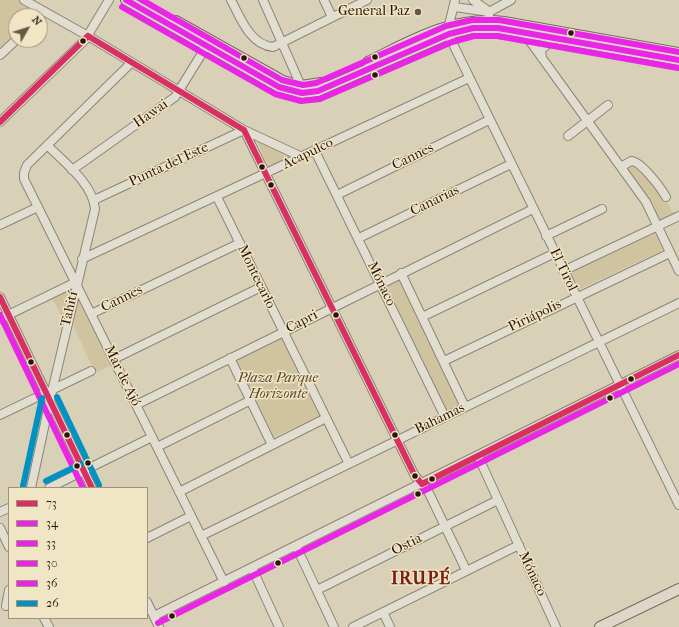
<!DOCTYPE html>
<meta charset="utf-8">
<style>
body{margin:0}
#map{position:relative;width:679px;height:627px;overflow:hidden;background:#d9d1b7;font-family:"IM FELL French Canon",serif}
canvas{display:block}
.legend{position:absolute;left:8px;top:487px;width:140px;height:132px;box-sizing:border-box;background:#f0e6c6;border:1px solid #a2927a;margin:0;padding:5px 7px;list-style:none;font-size:12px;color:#2c1409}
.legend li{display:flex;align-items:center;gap:8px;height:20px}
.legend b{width:20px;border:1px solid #a2927a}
.north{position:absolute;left:8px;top:8px;width:40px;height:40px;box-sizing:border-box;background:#f0e6c6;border:1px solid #a2927a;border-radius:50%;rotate:51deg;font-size:11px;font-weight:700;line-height:16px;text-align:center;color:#2c1409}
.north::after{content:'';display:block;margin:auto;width:14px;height:18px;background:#695646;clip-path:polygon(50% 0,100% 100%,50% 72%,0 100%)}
</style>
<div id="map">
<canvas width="679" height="627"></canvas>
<ul class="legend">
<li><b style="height:5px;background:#d93062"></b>73</li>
<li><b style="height:5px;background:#e925e6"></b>34</li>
<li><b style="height:5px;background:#e925e6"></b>33</li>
<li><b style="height:5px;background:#e925e6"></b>30</li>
<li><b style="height:5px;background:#e925e6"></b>36</li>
<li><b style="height:5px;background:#0292c1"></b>26</li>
</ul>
<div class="north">N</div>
</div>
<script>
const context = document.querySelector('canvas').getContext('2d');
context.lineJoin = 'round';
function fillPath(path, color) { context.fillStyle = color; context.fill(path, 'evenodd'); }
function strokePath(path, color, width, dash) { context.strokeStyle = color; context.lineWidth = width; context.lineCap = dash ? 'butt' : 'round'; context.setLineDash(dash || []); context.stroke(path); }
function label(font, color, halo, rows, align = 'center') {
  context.font = font + ' "IM FELL French Canon",serif'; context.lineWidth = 3; context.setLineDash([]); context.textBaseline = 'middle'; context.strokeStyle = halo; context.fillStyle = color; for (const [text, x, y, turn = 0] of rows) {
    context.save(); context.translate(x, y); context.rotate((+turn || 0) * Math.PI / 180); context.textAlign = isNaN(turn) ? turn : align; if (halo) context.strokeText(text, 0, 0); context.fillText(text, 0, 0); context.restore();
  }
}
fillPath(new Path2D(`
 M0 0H21L42 11 36 16H16V36L0 51Z
 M256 140 294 159 270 170Z
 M634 163 661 190 675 217 659 224 624 169Z
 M654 231 663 250 576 291 567 272Z
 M400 277 462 406 448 413 386 284Z
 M71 290 73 293 65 322 52 299Z
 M79 294 114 364 95 373 73 325Z
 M283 336 321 415 274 437 236 359Z`), '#d0c3a0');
const minor = new Path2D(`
 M24 0 88 36 244 130 302 157
 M231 0C240 17 250 45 273 47L367 0
 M263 0 301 86
 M324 0 332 17
 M455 0 449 25 451 40 679 505
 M473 0 487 10
 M455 7 489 12
 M489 16V12L511 0
 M524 33 646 202 679 271
 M0 55 16 40
 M542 58 541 50 555 38
 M131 63 27 165 24 173V179L224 582
 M0 122 85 40 109 0
 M244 130 415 476 427 489 466 570
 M568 136 608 105
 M315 151 445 417
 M621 167 631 161C641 161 661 188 666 197
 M72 170 175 97 209 42
 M337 195 489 120
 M217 197 349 464
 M94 200 244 130
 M0 225 38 207
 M546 236 602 209
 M359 238 511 164
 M82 259 469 78
 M563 271 679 216
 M401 273 465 407
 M0 297 92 488
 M91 314 240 243
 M422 317 555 253
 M0 319 76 282
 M230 358 272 445
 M114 359 261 287
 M444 361 670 253
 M136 405 533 209
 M0 415 91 371
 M157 447 251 400
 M478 456 556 627
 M31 488 50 400 95 209C93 184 65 163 48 146
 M49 488 152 437
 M179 492 326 418
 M0 512 9 508
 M0 528 9 547
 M201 536 679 303
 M147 538 191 516
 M296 546 334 627
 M252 568 279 627
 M317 590 498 500
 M147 602 159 627
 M6 606 9 590
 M383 612 390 627
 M154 616 679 355
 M44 618 49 627
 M353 627 519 545`);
const major = new Path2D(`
 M126 0 279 87 302 93 318 91 449 34 473 28H498L679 60
 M176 21 283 81 301 86 321 83
 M368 62C413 40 452 16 504 22L679 53
 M600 627 679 589`);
strokePath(minor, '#8c8575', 10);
strokePath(major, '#746b5d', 12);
strokePath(minor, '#e1ddd0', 8);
strokePath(major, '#dcd7c8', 10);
strokePath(new Path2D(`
 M88 36 244 130
 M0 122 88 36
 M244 130 415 476 422 484
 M0 297 92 488
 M422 484 679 355`), '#d93062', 6);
strokePath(new Path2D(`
 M0 315 83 488
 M158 623 679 364`), '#e925e6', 6);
strokePath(new Path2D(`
 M126 0 279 87 302 93 318 91 449 34 473 28H498L679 60`), '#e925e6', 6);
strokePath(new Path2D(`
 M122 7 275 94 301 101 320 99 452 42 474 36H497L678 68`), '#e925e6', 6);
strokePath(new Path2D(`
 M142 0 282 80 303 85 316 83 446 26 472 20H499L679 52`), '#e925e6', 6);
strokePath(new Path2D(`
 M57 397 99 485
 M46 481 81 464
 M23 486 42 398`), '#0292c1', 6);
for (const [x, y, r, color] of [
 [418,12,4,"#695646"],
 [571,33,3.5,"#2c1409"],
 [83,41,3.5,"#2c1409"],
 [375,57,3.5,"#2c1409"],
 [244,58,3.5,"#2c1409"],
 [375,75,3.5,"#2c1409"],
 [262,167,3.5,"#2c1409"],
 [271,185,3.5,"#2c1409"],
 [336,315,3.5,"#2c1409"],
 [31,362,3.5,"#2c1409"],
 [631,379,3.5,"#2c1409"],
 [610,398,3.5,"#2c1409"],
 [67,435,3.5,"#2c1409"],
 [395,435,3.5,"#2c1409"],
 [88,463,3.5,"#2c1409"],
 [77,466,3.5,"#2c1409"],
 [415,476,3.5,"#2c1409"],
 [432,479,3.5,"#2c1409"],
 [418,494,3.5,"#2c1409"],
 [278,563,3.5,"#2c1409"],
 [172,616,3.5,"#2c1409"]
]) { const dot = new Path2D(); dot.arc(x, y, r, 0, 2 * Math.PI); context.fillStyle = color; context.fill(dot); strokePath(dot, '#f0e6c6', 1.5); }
label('14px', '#2c1409', '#f0e6c6', [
 ["General Paz",410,12]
], 'right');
label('14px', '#2c1409', '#f0e6c6', [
 ["Hawai",151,114,-35],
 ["Acapulco",308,154,-26],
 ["Cannes",413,157,-26],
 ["Punta del Este",169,165,-25],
 ["Canarias",435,201,-26],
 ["El Tirol",563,270,64],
 ["Montecarlo",256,277,64],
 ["Mónaco",381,284,64],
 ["Cannes",122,299,-26],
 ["Tahití",70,309,-77],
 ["Piriápolis",535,316,-26],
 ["Capri",302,322,-27],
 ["Mar de Ajó",122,376,64],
 ["Bahamas",440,419,-26],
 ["Ostia",407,545,-27],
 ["Mónaco",532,574,65]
]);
label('italic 14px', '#5b4531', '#f0e6c6', [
 ["Plaza Parque",278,379],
 ["Horizonte",278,395]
]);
context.letterSpacing = '1px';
label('bold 18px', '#7a1f14', '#f0e6c6', [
 ["IRUPÉ",421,580]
]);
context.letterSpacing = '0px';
</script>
